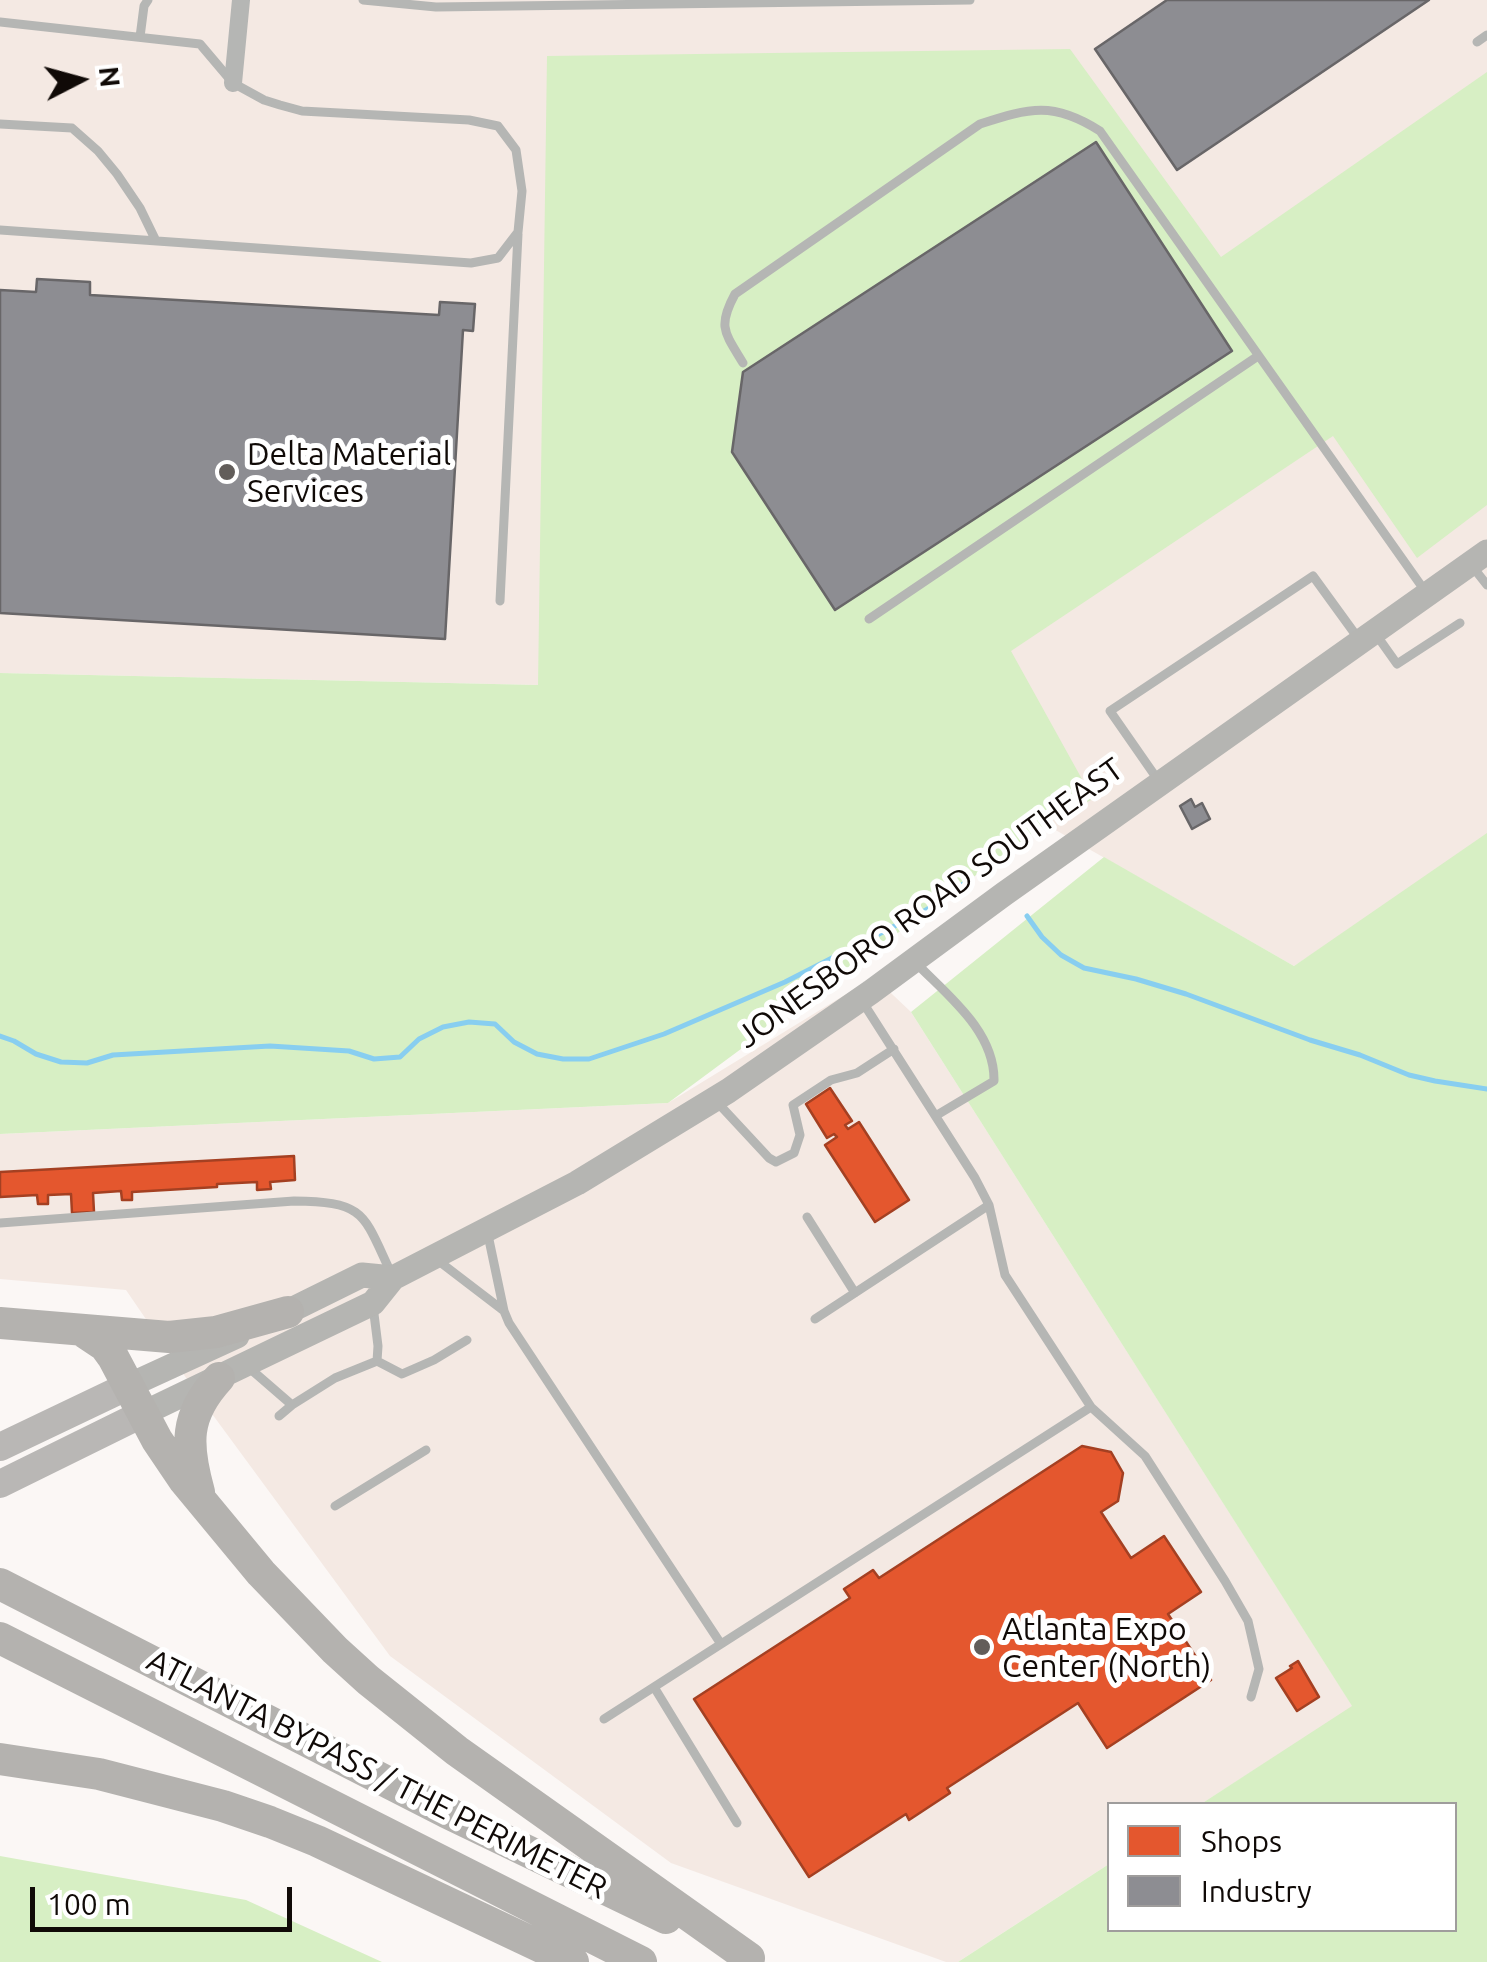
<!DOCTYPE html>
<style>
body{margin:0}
#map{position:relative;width:1487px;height:1962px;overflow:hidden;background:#fbf7f5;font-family:Ubuntu,sans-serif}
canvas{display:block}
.legend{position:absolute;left:1107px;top:1802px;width:350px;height:130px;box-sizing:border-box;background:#fff;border:2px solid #9f9d9c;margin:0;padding:12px 18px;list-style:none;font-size:30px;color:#100a07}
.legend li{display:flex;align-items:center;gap:20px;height:50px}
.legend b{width:50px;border:2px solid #9f9d9c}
.north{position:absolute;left:30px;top:30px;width:100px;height:100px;-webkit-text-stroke:8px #fff;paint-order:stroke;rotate:84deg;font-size:28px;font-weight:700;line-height:40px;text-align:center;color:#100a07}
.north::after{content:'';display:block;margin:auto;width:35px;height:45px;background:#100a07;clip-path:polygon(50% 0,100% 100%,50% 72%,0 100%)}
.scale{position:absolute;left:30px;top:1887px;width:262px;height:45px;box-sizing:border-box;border:5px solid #100a07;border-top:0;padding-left:12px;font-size:30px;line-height:35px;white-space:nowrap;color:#100a07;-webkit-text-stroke:8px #fff;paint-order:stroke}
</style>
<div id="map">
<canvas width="1487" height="1962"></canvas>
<ul class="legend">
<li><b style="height:28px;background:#e4572e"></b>Shops</li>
<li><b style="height:28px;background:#8d8d92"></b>Industry</li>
</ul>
<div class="north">N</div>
<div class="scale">100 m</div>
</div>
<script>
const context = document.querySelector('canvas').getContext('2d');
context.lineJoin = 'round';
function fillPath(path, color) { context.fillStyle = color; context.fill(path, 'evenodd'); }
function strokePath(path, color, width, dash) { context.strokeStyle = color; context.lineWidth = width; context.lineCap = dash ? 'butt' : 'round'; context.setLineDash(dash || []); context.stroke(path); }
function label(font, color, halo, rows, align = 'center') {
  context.font = font + ' Ubuntu,sans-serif'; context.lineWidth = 10; context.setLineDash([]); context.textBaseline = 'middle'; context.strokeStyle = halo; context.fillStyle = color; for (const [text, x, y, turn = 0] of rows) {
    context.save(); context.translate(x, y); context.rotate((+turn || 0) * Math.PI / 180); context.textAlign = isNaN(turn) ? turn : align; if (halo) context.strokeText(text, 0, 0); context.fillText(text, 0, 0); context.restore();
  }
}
fillPath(new Path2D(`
 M0 0H1487V841L1294 966 1045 824 538 685 0 673Z
 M874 977 911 1012 1353 1707 1201 1804H1110L1109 1864 958 1962H946L671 1863 390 1656 193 1388 126 1290 0 1279V1134L668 1103Z`), '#f4e9e3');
fillPath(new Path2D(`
 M1070 49 1221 257 1487 72V505L1417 558 1333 436 1011 651 1093 799 1045 824 668 1103 0 1134V673L538 685 547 56Z
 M1487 833V1962H958L1109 1864 1110 1930H1454V1804H1201L1352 1706 911 1012 1104 857 1294 966Z
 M0 1856 246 1900 382 1962H0Z`), '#d7efc4');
const shops = new Path2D(`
 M830 1088 852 1121 845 1125 848 1129 859 1122 909 1200 875 1222 825 1145 837 1137 834 1134 827 1138 806 1104Z
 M294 1156 295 1180 270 1182 271 1189 257 1190V1182L217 1184V1187L132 1192V1200H122L121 1191 93 1193 94 1212 72 1213 71 1194 48 1195V1204H38L37 1195 0 1197V1172Z
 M1082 1446 1111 1452 1123 1473 1118 1501 1101 1512 1131 1558 1164 1536 1201 1592 1168 1614 1211 1680 1107 1748 1078 1703 947 1788 950 1793 909 1820 906 1814 809 1877 694 1699 850 1598 844 1589 873 1570 879 1578Z
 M1298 1661 1319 1697 1297 1711 1276 1678 1292 1668 1290 1666Z`);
fillPath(shops, '#e4572e');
strokePath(shops, '#a44022', 2.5);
const industry = new Path2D(`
 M1167 0H1429L1177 170 1095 49Z
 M1096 142 1232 351 835 610 732 452 743 372Z
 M37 279 90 282V295L439 315 440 302 475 304 473 331 463 330 445 639 0 613V290L36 292Z
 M1191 799 1195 807 1202 803 1210 819 1192 829 1180 806Z`);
fillPath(industry, '#8d8d92');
strokePath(industry, '#686668', 2.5);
strokePath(new Path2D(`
 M1027 916 1042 937 1061 955 1084 968 1136 979 1186 994 1310 1040 1360 1055 1409 1075 1435 1081 1487 1089
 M0 1036 14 1041 36 1054 61 1062 87 1063 113 1055 270 1046 349 1051 374 1059 400 1057 419 1039 443 1027 469 1022 495 1024 514 1042 537 1054 563 1059H589L664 1034 785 982 926 910 969 880`), '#88cef0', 5);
strokePath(new Path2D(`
 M363 0 436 7 970 0
 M0 22 200 44 233 83 264 100 280 105 302 111 469 120 498 126 516 150 522 191 518 232 498 258 471 263 0 230
 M140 37 144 6 148 0
 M1477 42 1487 35
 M0 124 72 128 98 151 117 174 140 208 156 241
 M743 363C725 333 717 327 735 294L980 124C1030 108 1053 101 1100 131L1425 591
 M1472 566 1487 585
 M500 601 518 234
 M869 619 1258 356
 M1375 633 1397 664 1460 623
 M1158 780 1110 711 1313 576 1358 638
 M915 962C947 995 995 1031 994 1081L937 1115
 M716 1101 769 1158 776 1162 794 1153 800 1135 793 1105 831 1080 857 1073 894 1049
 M807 1217 855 1293
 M0 1223 294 1201C367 1202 363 1214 392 1275
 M436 1259 504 1311 488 1235
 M373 1306 378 1346 377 1361
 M504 1311 509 1323 721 1644
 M815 1319 989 1205
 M377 1361 402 1374 434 1360 467 1340
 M247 1366 292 1405 279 1416
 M292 1405 335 1378 377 1361
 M1091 1407 1145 1456 1225 1581 1248 1621 1259 1669 1251 1697
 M335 1506 426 1450
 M654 1687 737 1823
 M604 1719 1091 1407 1005 1275 989 1205 975 1178 862 1001`), '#b5b6b4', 9);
strokePath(new Path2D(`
 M233 83 241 0`), '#b5b6b4', 18);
strokePath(new Path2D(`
 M273 1319 362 1275 393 1278
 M128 1386 237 1336
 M142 1414 373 1303 393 1278 577 1183 728 1091 871 992 1004 894 1487 552`), '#b5b5b2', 25);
strokePath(new Path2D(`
 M0 1447 128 1386
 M0 1484 142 1414`), '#b9b7b5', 28);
strokePath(new Path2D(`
 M0 1323 169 1337 216 1332 288 1312
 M81 1330 105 1346 113 1357 157 1440 184 1480 261 1573 335 1650 368 1680 457 1751 749 1958
 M199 1492C186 1445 184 1416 219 1378
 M0 1584 446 1812 666 1918
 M0 1638 641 1962
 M0 1759 99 1774 223 1806 270 1822 317 1841 573 1962`), '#b4b2af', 32);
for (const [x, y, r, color] of [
 [227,472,10,"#625d5a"],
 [982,1647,10,"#625d5a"]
]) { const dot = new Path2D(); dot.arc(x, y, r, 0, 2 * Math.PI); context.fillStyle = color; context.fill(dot); strokePath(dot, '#fff', 4); }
label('32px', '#100a07', '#fff', [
 ["Delta Material",247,454],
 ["Services",247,491],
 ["Atlanta Expo",1002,1629],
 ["Center (North)",1002,1666]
], 'left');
label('32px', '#100a07', '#fff', [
 ["JONESBORO ROAD SOUTHEAST",930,903,-36],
 ["ATLANTA BYPASS / THE PERIMETER",377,1774,27]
]);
</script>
